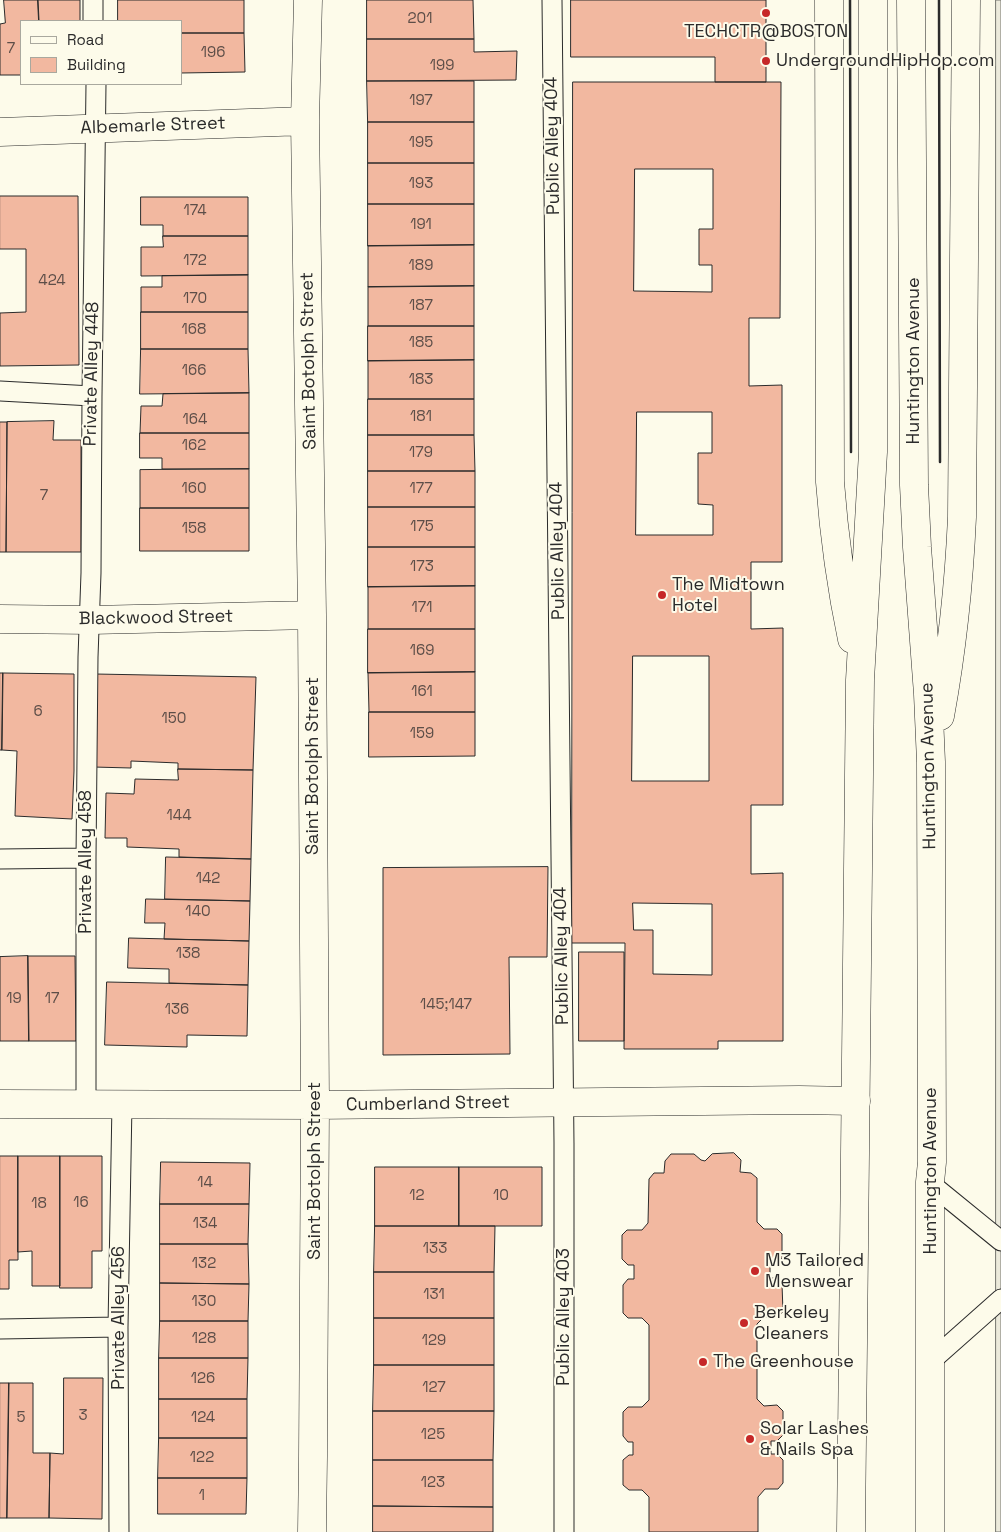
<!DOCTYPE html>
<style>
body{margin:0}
#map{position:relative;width:1001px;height:1532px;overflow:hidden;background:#fdfbea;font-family:"Space Grotesk",sans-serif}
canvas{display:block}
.legend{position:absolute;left:20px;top:20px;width:162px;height:65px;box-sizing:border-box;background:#fdfbea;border:1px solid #a9a89e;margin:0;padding:6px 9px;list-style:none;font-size:15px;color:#2b2b2b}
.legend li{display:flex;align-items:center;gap:10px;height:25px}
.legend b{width:25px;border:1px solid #a9a89e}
</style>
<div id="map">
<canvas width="1001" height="1532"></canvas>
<ul class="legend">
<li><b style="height:6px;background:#fdfbea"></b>Road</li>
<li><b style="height:14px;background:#f2b8a0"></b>Building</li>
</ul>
</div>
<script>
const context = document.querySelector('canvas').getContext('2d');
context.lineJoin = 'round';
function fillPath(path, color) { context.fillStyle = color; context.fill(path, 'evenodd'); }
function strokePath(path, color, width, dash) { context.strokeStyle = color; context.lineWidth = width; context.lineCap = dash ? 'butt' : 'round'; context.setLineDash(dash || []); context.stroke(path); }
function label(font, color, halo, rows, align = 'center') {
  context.font = font + ' "Space Grotesk",sans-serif'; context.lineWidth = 4; context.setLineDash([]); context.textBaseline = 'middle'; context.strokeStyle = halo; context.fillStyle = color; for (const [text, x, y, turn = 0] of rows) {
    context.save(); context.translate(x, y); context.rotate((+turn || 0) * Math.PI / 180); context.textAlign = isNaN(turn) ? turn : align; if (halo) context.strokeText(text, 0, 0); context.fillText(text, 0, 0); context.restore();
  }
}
const parking = new Path2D(`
 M996 0H1001V1532H996Z`);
fillPath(parking, '#eceadb');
strokePath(parking, '#74746e', 1);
const building = new Path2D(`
 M4 0H38L39 21H21V75H0V24L5 23Z
 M38 0H80V21H39Z
 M118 0H244V33H181V21H118Z
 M367 0H473L474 39H367Z
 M571 0H766V82H715V57H571Z
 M181 33H244L245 72 181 73Z
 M367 39H474V52L517 51 516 80 367 81Z
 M367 81H474V122H368Z
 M573 82H781L780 318H749V386L782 385V562H751V629L783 628V805H751V874L783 873V1041H718V1049H624L625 943H572ZM635 169H713V229H699V265H712V292L634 291ZM637 412H712V453H698V504L713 505V535H636ZM633 656H709V781H632ZM633 903 712 904V975L653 974V930H634Z
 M368 122H474V163H368Z
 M368 163H474V204H368Z
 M0 196H78L79 365 0 366V313L26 312V249H0Z
 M141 197H248V236H163V225H141Z
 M368 204H474V245L368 246Z
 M163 236H248V275L141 276V247H163Z
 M474 245V286L368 287V246Z
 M248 275V312H141V287H162V276Z
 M474 286V326H368V287Z
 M141 312H248V349H141Z
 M368 326H474V360L368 361Z
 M141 349H248L249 393 140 394Z
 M474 360V399H368V361Z
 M249 393V433H140L141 406H162L163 394Z
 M368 399H474V435H368Z
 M54 421 53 440H81V552H6L7 422Z
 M0 422H7L6 552H0Z
 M140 433H249V469H162V458H140Z
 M368 435H474L475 471H368Z
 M249 469V508H140V470Z
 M368 471H475V507H368Z
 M368 507H475V547H368Z
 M140 508H249V551H140Z
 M368 547H475V586L368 587Z
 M475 586V629H368V587Z
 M368 629H475V672L368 673Z
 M475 672V712H369L368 673Z
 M0 673H3L2 750H0Z
 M3 673 74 674V771L72 819 15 816 17 751 2 750Z
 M95 674 256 677 253 770 178 769V763L131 761V768L93 767Z
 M369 712H475V756L369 757Z
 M178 769 253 770 251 859 179 857V849L127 847V838H105L106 793 134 794 135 779 178 780Z
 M166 857 251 859 250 901 165 899Z
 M548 867 547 957H509L510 1054 383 1055V868Z
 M146 899 250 901 249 941 164 939 165 923H145Z
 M129 938 249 941 248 985 169 983V969L128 968Z
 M579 952H624V1041H579Z
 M28 956 29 1041H0V957Z
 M28 956H75L76 1041H29Z
 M107 982 248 985 247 1036 187 1035V1047L105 1045Z
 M734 1153 741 1160 740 1172 751 1173 757 1178V1222L764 1229H777L782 1234V1258L777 1264 770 1263V1278H777L782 1284 783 1312 777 1317H764L757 1324V1399L764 1406 777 1405 783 1411V1435L777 1441H771V1454H777L783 1460V1483L778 1489H765L758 1497V1532H649V1497L642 1490H629L623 1485V1460L629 1455H633V1442H628L623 1436V1412L628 1407H642L649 1400V1325L642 1318H628L623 1313V1285L628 1279H634V1265H628L622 1259V1235L627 1230H642L648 1223 649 1179 654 1173H664L665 1161 671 1154H694L701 1160 705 1161 712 1154Z
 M0 1156H18V1260H9V1289H0Z
 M18 1156H60V1286H32V1251L18 1252Z
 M60 1156H102V1251H92V1288H60Z
 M161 1162 250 1163 249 1204H160Z
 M375 1167H459V1226H375Z
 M459 1167H542V1226H459Z
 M160 1204H249L248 1244H160Z
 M375 1226H495L494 1272H374Z
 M160 1244H248L249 1284 160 1283Z
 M374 1272H494V1318H374Z
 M160 1283 249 1284 248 1321H160Z
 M374 1318H494V1365H374Z
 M160 1321H248V1358H159Z
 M159 1358H248L247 1399H159Z
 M374 1365H494V1411H373Z
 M64 1378H103L102 1519 49 1518 50 1453 63 1454Z
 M0 1383H9L7 1518H0Z
 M9 1383H33V1453H50L49 1518H7Z
 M159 1399H247V1438H159Z
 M373 1411H494L493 1460H373Z
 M159 1438H247V1478H158Z
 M373 1460H493V1507L373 1506Z
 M158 1478H247L246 1514H158Z
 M373 1506 493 1507V1532H373Z`);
fillPath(building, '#f2b8a0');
strokePath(building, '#2b2b2b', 1);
const service = new Path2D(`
 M93 0V21
 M552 0 564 1143V1532
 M0 391 92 396
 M0 859 86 858
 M86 1104V858L88 657 91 573 92 396 96 84
 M931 1184 1001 1241
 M0 1329 118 1327
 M930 1362 1001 1299
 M119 1532 118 1327 122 1103`);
const minor = new Path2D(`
 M308 0 305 121 312 615 315 1105 313 1457 312 1532
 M0 132 305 121
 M0 619 91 620 312 615
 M0 1104 315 1105 799 1100 856 1101`);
const primary = new Path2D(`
 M829 0 830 482C834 535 841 587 852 639
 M911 0 914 485 917 547 928 694 931 762 932 1162 930 1182V1532
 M940 716C952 650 959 584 962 517L966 0
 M851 1532 860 680 873 452V0`);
strokePath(service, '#2b2b2b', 21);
strokePath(minor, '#2b2b2b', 29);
strokePath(primary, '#2b2b2b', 29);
strokePath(service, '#fdfbea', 19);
strokePath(minor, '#fdfbea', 28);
strokePath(primary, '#fdfbea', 28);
strokePath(new Path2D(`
 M850 0 851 452
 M939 0 940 462`), '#2b2b2b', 2.5);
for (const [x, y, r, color] of [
 [766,13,5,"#c62828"],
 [766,61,5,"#c62828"],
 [662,595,5,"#c62828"],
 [755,1271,5,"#c62828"],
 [744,1323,5,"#c62828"],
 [703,1362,5,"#c62828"],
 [750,1439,5,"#c62828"]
]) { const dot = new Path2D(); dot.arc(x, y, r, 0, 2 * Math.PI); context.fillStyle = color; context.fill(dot); strokePath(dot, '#fdfbea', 2); }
label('15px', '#5d4e48', null, [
 ["201",420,19],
 ["7",11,49],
 ["196",213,53],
 ["199",442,66],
 ["197",421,101],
 ["195",421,143],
 ["193",421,184],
 ["174",195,211],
 ["191",421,225],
 ["172",195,261],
 ["189",421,266],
 ["424",52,281],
 ["170",195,299],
 ["187",421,306],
 ["168",194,330],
 ["185",421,343],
 ["166",194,371],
 ["183",421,380],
 ["181",421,417],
 ["164",195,420],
 ["162",194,446],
 ["179",421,453],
 ["160",194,489],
 ["177",421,489],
 ["7",44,496],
 ["175",422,527],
 ["158",194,529],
 ["173",422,567],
 ["171",422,608],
 ["169",422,651],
 ["161",422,692],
 ["6",38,712],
 ["150",174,719],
 ["159",422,734],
 ["144",179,816],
 ["142",208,879],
 ["140",198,912],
 ["138",188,954],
 ["19",14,999],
 ["17",52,999],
 ["145;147",446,1005],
 ["136",177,1010],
 ["14",205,1183],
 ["12",417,1196],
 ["10",501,1196],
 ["16",81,1203],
 ["18",39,1204],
 ["134",205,1224],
 ["133",435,1249],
 ["132",204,1264],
 ["131",434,1295],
 ["130",204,1302],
 ["128",204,1339],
 ["129",434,1341],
 ["126",203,1379],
 ["127",434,1388],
 ["3",83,1416],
 ["5",21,1418],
 ["124",203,1418],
 ["125",433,1435],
 ["122",202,1458],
 ["123",433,1483],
 ["1",202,1496]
]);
label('18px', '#2b2b2b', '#fdfbea', [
 ["TECHCTR@BOSTON",766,32,"center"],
 ["UndergroundHipHop.com",776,61],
 ["The Midtown",672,585],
 ["Hotel",672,606],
 ["M3 Tailored",765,1261],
 ["Menswear",765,1282],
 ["Berkeley",754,1313],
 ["Cleaners",754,1334],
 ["The Greenhouse",713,1362],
 ["Solar Lashes",760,1429],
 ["& Nails Spa",760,1450]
], 'left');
label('18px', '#2b2b2b', '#fdfbea', [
 ["Albemarle Street",153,126,-2],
 ["Public Alley 404",553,146,-91],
 ["Saint Botolph Street",309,361,-91],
 ["Huntington Avenue",914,361,-90],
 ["Private Alley 448",92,374,-89],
 ["Public Alley 404",558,551,-91],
 ["Blackwood Street",156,618,-1],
 ["Saint Botolph Street",313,766,-90],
 ["Huntington Avenue",929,766,-91],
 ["Private Alley 458",86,862,-90],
 ["Public Alley 404",562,956,-91],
 ["Cumberland Street",428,1104,-1],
 ["Saint Botolph Street",315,1171,-90],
 ["Huntington Avenue",931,1171,-90],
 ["Public Alley 403",564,1317,-90],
 ["Private Alley 456",119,1318,-90]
]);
</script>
